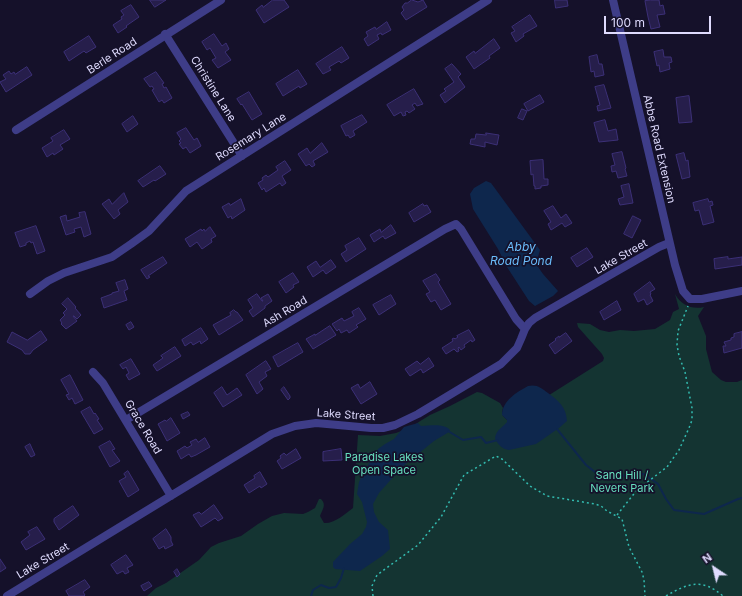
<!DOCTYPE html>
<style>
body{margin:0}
#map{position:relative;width:742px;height:596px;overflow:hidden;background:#15112a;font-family:Inter,sans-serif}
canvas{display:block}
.north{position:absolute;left:694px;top:548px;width:40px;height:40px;-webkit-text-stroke:3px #15112a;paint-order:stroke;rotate:325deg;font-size:11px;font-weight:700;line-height:16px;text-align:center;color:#dfdbfe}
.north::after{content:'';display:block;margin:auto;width:14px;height:18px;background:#dfdbfe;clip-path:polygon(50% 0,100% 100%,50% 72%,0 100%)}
.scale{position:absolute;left:604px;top:16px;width:107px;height:18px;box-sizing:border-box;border:2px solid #dfdbfe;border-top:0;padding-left:5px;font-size:12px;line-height:14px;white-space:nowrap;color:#dfdbfe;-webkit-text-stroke:3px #15112a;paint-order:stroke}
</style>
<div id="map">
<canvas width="742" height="596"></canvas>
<div class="north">N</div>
<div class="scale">100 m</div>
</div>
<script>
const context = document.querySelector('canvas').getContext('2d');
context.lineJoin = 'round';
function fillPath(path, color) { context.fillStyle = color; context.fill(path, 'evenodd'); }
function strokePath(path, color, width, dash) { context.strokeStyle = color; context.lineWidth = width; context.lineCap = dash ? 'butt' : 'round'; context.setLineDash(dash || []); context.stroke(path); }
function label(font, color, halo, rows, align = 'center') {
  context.font = font + ' Inter,sans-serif'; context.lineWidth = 3.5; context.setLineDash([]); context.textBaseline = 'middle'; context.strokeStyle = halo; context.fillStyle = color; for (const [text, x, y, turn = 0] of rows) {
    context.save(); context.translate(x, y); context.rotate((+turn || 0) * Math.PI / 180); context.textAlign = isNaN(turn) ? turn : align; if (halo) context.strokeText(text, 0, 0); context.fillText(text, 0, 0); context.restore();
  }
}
fillPath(new Path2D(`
 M675 294C681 305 692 310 704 307L698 316 706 336V349L712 372 721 380 726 382H737L742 380V596H147L156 588 166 583 199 560 211 547 219 543 241 536 258 524 272 516 284 513 303 514 308 512 315 508 319 499H321C327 505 322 510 320 516L324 523C334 524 345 514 353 508L358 435 380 436 396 433 409 428 430 415 450 406 477 392 482 393 500 403 503 408 502 412 503 416 508 421 603 361 604 358 602 354 578 327 577 323 590 324 600 330 609 332 620 330 634 331 655 329 670 320 673 312 679 309Z`), '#143432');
fillPath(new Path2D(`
 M486 181 491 183 540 250 536 264 543 274 558 291 553 296 535 306 529 301 507 267 498 249 473 209 470 194 474 188Z
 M528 386C537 384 541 388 548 393 559 401 566 407 567 421L559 428 536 444 509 450C502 449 498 445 495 438 496 430 503 427 507 422V420L502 415C502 401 517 392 528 386Z
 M418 423 421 426C431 426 443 423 450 430L449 432 434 441 403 466 379 493 373 504 374 512 379 522 388 530 390 549 382 556 360 571 335 569 333 567V562L350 544 362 534 366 527 367 522 362 502 357 494 359 482 365 469 374 457 378 449 385 444 394 439 404 427Z`), '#0e274d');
strokePath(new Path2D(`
 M557 429 586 465 604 479 627 475 644 474 658 484 666 499 674 510 704 514 738 499 742 498
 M448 431 463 440 481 437 486 443 498 440
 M311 596 313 590 321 585 329 588 336 587 341 578 344 568`), '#0e274d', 2);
const building = new Path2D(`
 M150 0H166L155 7Z
 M273 0H284L289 7 264 23 256 10 262 5 263 7Z
 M412 0 418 2 423 0 427 7 406 20 401 13 404 10 402 7 405 3H407Z
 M555 0H567L568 6 556 8Z
 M651 0H659L660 6 663 5 665 14 657 15 660 27 651 29 648 17 645 1Z
 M131 5 139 17 126 26 127 27 118 33 113 25 122 19 121 17 124 15 121 11Z
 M530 15 537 26 523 34 524 36 516 42 511 33 515 31 512 27Z
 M387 22 391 30 382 35 381 33 377 35 379 39 368 46 364 39 368 36 366 32 375 27 376 29Z
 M214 34 222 46 226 43 229 49 225 52 231 60 218 68 212 60 216 58 210 48 207 50 202 42Z
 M89 36 96 47 86 53 84 51 69 61 64 52Z
 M494 39 500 48 489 56 490 58 474 69 466 57 474 51 475 53Z
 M342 47 349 58 341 63 339 61 329 67 331 70 323 74 316 64Z
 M663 50 664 57H671L672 62 669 63 670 69 660 72 659 65 657 66 654 52Z
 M597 55 599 64H602L604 75 595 77 594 71 591 72 589 57Z
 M452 64 461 74 458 77 465 87 445 103 440 95 446 91 444 89 454 82 445 69Z
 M27 67 32 75 6 92 0 82 6 79 3 75 9 71 11 74 14 72 15 74Z
 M298 70 307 84 300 88 299 86 283 96 276 84Z
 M156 72 164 83 162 84 164 88 166 87 172 98 164 103 162 100 159 102 152 90 154 89 152 86 150 87 144 79Z
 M604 85 611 108 598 111 597 106 600 105 595 87Z
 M414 89 423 104 417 106 415 103 412 105 415 109 409 113 407 111 405 112 406 115 403 116 401 112 394 116 387 105Z
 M249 92 262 114 252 120 242 104 241 105 237 99Z
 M540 95 544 102 528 111 524 104Z
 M689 96 692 122 679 123 676 98Z
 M522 109 527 111 523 120 518 118Z
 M362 115 367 122 353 131 355 135 350 138 348 135 346 136 341 126Z
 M133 116 138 124 127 132 122 124Z
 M605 120 608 131 616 129 618 140 599 142 594 123Z
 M186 128 194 140 197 138 201 146 190 153 186 147 183 149 179 144 181 143 179 141 181 139 177 133Z
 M64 130 70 139 60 145 63 149 54 155 53 153 47 157 42 148 53 141 51 138Z
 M486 133 499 135 497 145 485 142V147L470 144 471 139H475L476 134 486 135Z
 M322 143 328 152 313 161 315 165 312 167 309 164 306 166 298 154 307 148 310 153Z
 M622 152 626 168 625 169 627 176 618 178 616 171 612 172 611 166 615 165 612 154Z
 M684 153 686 161 688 160 690 177 682 179 676 155Z
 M543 160 544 179H548V185L541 186V188L535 189V186H534L533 174 531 175 530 161Z
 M285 161 291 170 282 176 286 183 282 186 280 183 266 192 264 188 262 190 258 183 263 180 262 178 266 175 268 177 278 170 276 167Z
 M160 166 166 174 155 181 154 180 143 187 138 181Z
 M629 184 633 203 620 205 618 199 624 197 621 186Z
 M124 193 128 202 118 210 120 214 114 219 102 204 109 199 112 204Z
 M241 199 245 210 232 219 231 216 228 218 222 207 229 203 230 205Z
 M708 199 709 202 712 201 713 205 710 206 714 222 703 225 699 210 695 211 693 203Z
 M423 204 424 206 427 205 431 212 414 222 409 213Z
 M553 206 561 218 566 214 572 223 565 227 562 223 551 230 548 224 551 222 544 211Z
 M85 212 91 234 84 237 81 227 74 229 75 232 66 235 60 217 66 215 67 221 80 217 79 213Z
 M633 216 641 220 632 238 624 234Z
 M391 225 396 233 385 239 383 236 374 242 370 235 380 229 381 232Z
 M36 226 45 251 37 254 33 242 31 243 30 241 26 243V245L20 247 15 233Z
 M210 227 216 236 211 239 212 242 202 249 197 242 190 247 185 239 201 229 202 231 204 229 205 231Z
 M359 238 366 249 346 262 341 254 347 250 345 246Z
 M587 248 593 257 577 267 571 258Z
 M163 257 167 263 148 276 150 277 147 279 141 270Z
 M728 257V259L742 257V265L715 269 714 259Z
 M331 260 336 267 326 274 323 270 313 277 307 267 316 261 320 267Z
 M293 273 299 282 293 285 294 287 286 293 279 282Z
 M436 274 440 280 438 282 451 304 441 310 435 300 431 302 426 294 430 292 423 281Z
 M125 280 128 289 124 291 127 300 104 308 101 298 112 294V293L119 291 116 283Z
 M650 282 655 289 650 292 651 294 650 295 653 301 647 305 644 299 638 302 634 294Z
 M257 294 262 301H263L261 298 268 294 272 301 265 306V308L253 317 249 311 253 308 248 300Z
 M391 295 396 304 379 315 373 305Z
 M68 298 76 307 75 308 81 315 77 319 74 316H73L77 321 66 329 61 324 62 323 60 320 65 315 63 313 67 309 62 304Z
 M617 301 621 310 604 320 600 312Z
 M359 308 366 319 356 325 358 327 349 333 347 330 341 333 339 329 337 331 332 324 342 318 344 321 354 316 352 312Z
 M234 310 236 312H237L243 320 219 335 213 325 231 315 230 313Z
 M131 322 134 327 129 330 126 325Z
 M330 326 336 335 313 349 306 339 315 334V335Z
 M201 328 208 339 201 344 200 341 193 345 191 342 185 346 182 340Z
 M469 330 475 340 472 342 471 340 464 345 465 347 461 350 459 347 458 348 459 351 457 352 454 349 446 354 442 348 453 341 452 339 454 338 455 339 458 337 457 336Z
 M41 331 47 340 33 350 30 354H25L22 350 7 342 12 332 27 340Z
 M742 332V348L724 353 723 346H726L724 342 731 340V338L734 337V334Z
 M566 333 572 341 555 354 549 345 556 340 555 339 559 336V337Z
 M298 343 303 352 278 367 273 357Z
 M175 347 181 356 157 371 153 365 163 358 161 356Z
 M429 358 434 366 423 373 421 369 410 376 405 369 417 361 420 364Z
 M131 359 140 374 129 380 126 375 129 373 126 367 123 369 120 365Z
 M266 361 271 369 265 372 267 376 259 382 263 389 257 394 246 375Z
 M70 375 83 400 75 404 72 398 69 400 66 395 69 394 61 380Z
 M370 382 377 394 361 404 351 388 358 384 360 388Z
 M222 387 227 395 237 388 242 395 223 407 214 393Z
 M284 387 290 396V398L288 400 281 390Z
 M90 407 94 414 95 413 99 419 97 420 103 429 94 434 81 412Z
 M188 412 190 415 183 419 181 415Z
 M171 418 180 433 167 441 158 424 165 420 166 421Z
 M205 438 210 447 196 455 191 457 189 454 181 459 177 451 185 446 187 448 192 445 190 442 196 439 198 442Z
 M110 441 115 449 112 450 120 461 110 467 99 447Z
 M30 444 35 455 31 457 25 447Z
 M296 449 301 458 282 469 277 461 281 458 280 456 284 453 286 455Z
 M341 449 342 460 323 461V452Z
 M128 471 139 490 128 497 119 481 126 477 124 474Z
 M260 472 267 484 261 488 260 486 249 493 244 485 255 478 254 476Z
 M214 505 223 518 218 521 215 518 201 527 193 515 199 512 201 514Z
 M73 506 79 515 59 530 54 522V519Z
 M37 527 45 539 26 550 21 542 30 535 28 532Z
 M166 529 171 537V541L173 545 165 549 164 546 159 549 153 539Z
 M126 555 133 565 127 568 129 572 125 574 123 571 117 574 111 565Z
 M0 559 6 568 0 572Z
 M177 569 180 574 177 577 174 572Z
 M85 580 90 587 83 592 85 595 84 596H69L66 591Z
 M149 582 152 586 144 591 141 586Z`);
fillPath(building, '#261e4b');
strokePath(building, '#3c3077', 1);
strokePath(new Path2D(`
 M617 515 637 490 667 467 679 450 689 428 692 420V408L685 372 679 356 677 345 678 331 688 306
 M373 596 372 586 377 575 418 545 441 517 464 475 496 456 502 459 530 486 547 496 595 504 601 506 607 511 622 519 629 547 642 572 644 580 645 596
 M666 596C688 583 702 578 723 596`), '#33bbb0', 1.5, [2, 3]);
strokePath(new Path2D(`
 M613 0 675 265 683 291 690 299H702L742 291
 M165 34 242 156
 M16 130 221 0
 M30 294 48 281 64 273 112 257 131 244 149 231 186 191 488 0
 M93 372 103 383 171 496
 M126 420 445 229 456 224 461 229 516 319 525 329
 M7 596 272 434 295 426 316 423 371 428H383L395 425 418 414 501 364 517 348 521 339 525 329 529 323 535 318 659 247 669 243`), '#3e3d88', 8);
label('11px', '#dfdbfe', '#15112a', [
 ["Berle Road",112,56,-33],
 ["Christine Lane",213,89,58],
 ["Rosemary Lane",251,137,-32],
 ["Abbe Road Extension",659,149,77],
 ["Lake Street",621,257,-30],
 ["Ash Road",285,312,-31],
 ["Lake Street",346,415,4],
 ["Grace Road",143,427,59],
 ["Lake Street",43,561,-31]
]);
label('11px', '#67dfbe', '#15112a', [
 ["Paradise Lakes",384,458],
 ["Open Space",384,471],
 ["Sand Hill /",622,476],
 ["Nevers Park",622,489]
]);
label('italic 12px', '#6bbdfc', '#15112a', [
 ["Abby",521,247],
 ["Road Pond",521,261]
]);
</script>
